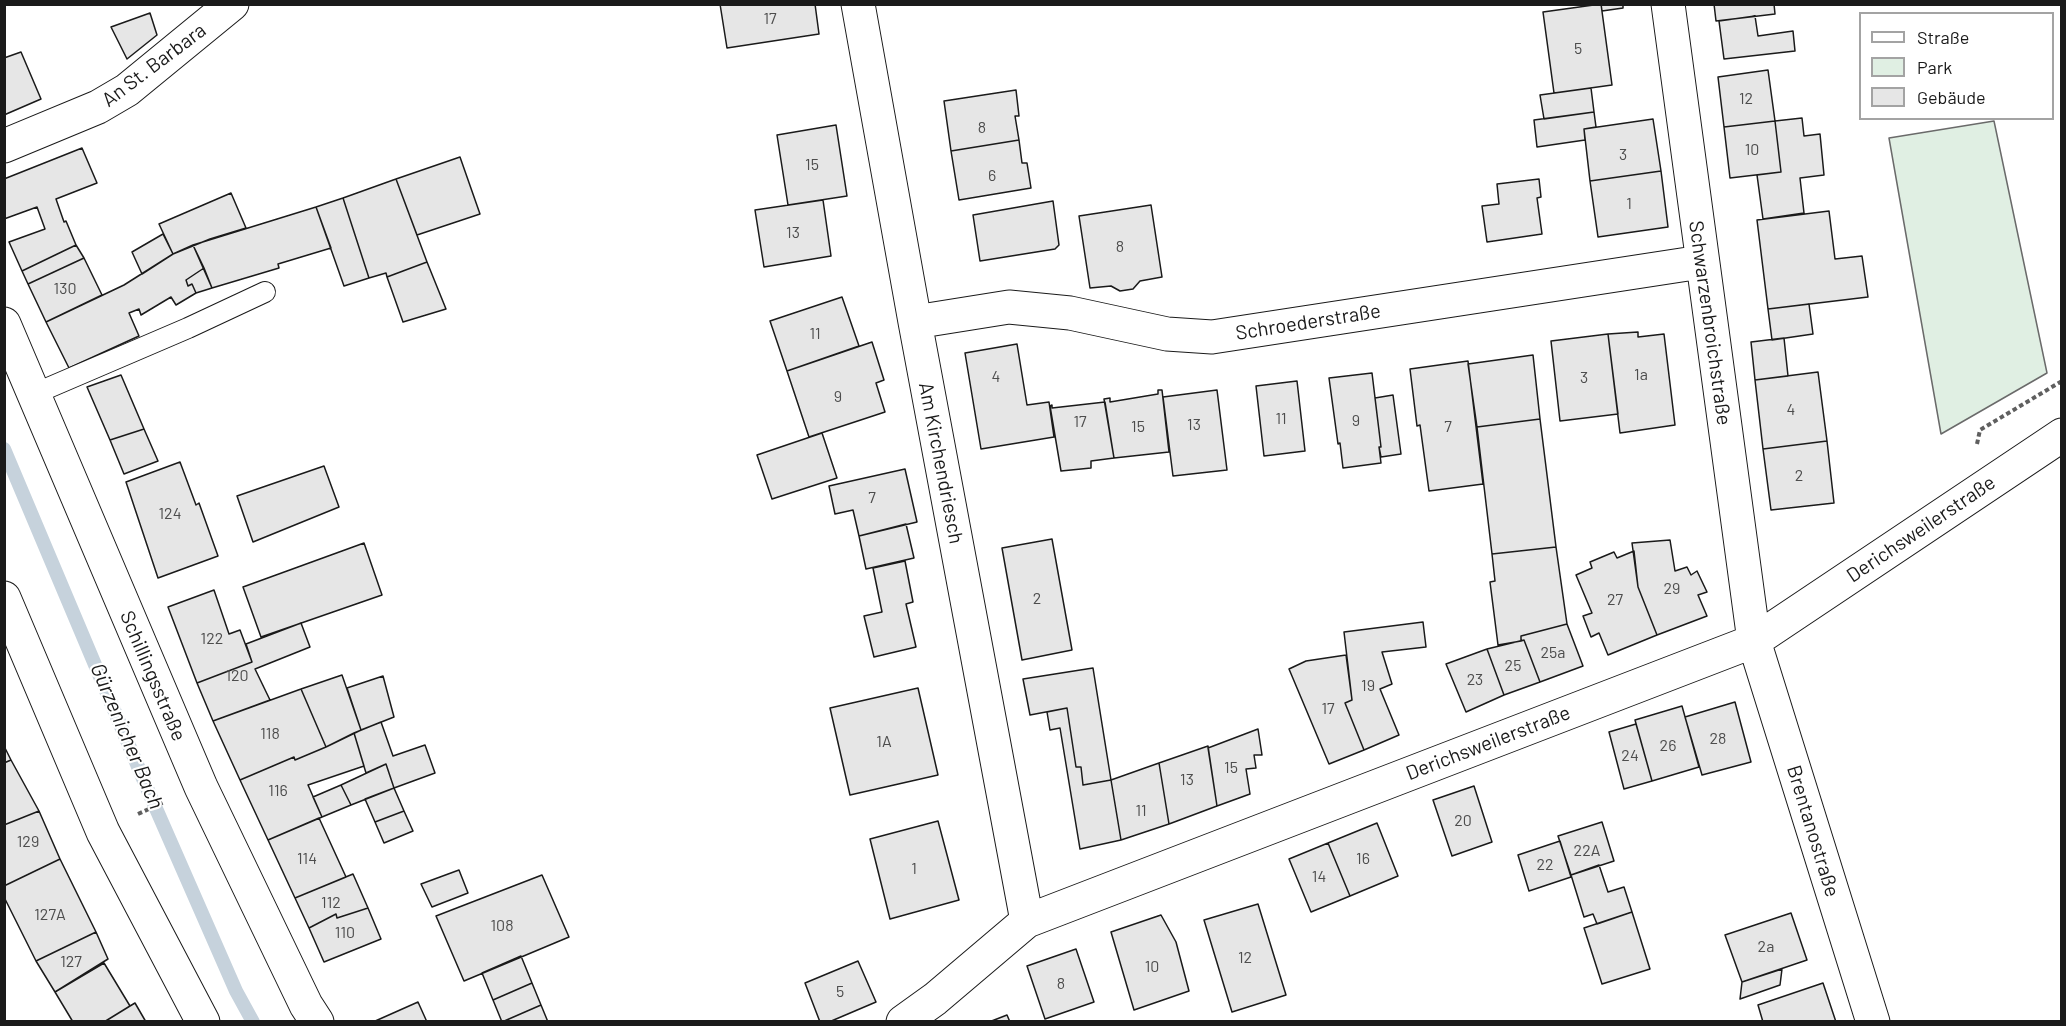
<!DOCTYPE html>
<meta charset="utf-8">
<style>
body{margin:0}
#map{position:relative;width:2066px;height:1026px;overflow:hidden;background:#fff;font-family:Barlow,sans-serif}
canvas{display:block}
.frame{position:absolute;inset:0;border:6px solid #1a1a1a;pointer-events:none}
.legend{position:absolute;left:1859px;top:12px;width:195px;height:108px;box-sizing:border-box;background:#fff;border:2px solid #a3a3a3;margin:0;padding:8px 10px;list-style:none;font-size:18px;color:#1a1a1a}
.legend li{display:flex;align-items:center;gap:12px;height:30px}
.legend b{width:30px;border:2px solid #a3a3a3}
</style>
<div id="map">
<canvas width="2066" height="1026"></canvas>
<div class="frame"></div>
<ul class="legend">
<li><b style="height:8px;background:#fff"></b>Straße</li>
<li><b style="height:16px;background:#e0efe3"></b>Park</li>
<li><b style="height:16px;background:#e6e6e6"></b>Gebäude</li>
</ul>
</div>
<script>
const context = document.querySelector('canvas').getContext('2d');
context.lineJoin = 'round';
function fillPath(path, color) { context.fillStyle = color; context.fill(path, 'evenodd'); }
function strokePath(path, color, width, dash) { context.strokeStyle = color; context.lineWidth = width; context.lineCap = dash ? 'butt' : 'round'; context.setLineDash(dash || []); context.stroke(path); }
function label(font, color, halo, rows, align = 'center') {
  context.font = font + ' Barlow,sans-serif'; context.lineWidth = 4.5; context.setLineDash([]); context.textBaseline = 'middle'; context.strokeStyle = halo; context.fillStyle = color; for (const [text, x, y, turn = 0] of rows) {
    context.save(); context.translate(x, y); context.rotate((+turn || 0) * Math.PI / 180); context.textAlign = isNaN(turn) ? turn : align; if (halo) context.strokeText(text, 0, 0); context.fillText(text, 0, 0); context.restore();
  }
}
const green = new Path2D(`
 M1994 121 2047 373 1941 434 1889 138Z`);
fillPath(green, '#e0efe3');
strokePath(green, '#6a6a6a', 1.5);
strokePath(new Path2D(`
 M4 449 147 788 236 991 253 1022`), '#c6d2dc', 14);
const building = new Path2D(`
 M720 4H815L819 34 727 48Z
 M1601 4H1623V8L1602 11Z
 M1601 4 1612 85 1554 93 1543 12Z
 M1714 4H1774L1775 14 1716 21Z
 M150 13 157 35 127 59 111 27Z
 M1755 16 1758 36 1793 31 1795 51 1724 59 1719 21Z
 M21 52 41 99 4 115V58Z
 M1768 70 1775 121 1724 127 1718 77Z
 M1591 88 1594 112 1544 119 1540 95Z
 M1016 90 1019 116H1015L1019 140 951 151 944 101Z
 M1594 112 1596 127 1584 129 1585 140 1537 147 1534 120Z
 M1802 118 1804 136 1820 134 1824 175 1800 178 1804 213 1763 219 1757 175 1781 172 1775 121Z
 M1653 119 1661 171 1590 181 1584 129Z
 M1775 121 1781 172 1730 178 1724 127Z
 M836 125 847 196 788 205 777 135Z
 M1019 140 1022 163H1027L1031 188 959 200 951 151Z
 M82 148 97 183 56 199 64 222 66 221 76 245 22 271 9 242 45 229 37 207 4 219V179Z
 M460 157 480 214 417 235 396 179Z
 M1661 171 1668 227 1598 237 1590 181Z
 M396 179 427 262 387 277 386 273 369 278 343 198Z
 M1539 179 1541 197 1537 198 1542 234 1487 242 1482 206 1499 204 1497 184Z
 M231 193 246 228 210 239 173 254 159 224Z
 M343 198 369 278 344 286 316 207Z
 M823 200 831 256 764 267 755 210Z
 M1053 201 1059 245 1055 249 980 261 973 215Z
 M1151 205 1162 277 1140 281 1133 289 1120 291 1111 286 1090 288 1079 216Z
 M316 207 331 248 278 264 279 268 212 288 193 245Z
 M1829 211 1835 259 1862 256 1868 297 1768 309 1757 220Z
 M163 234 173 254 142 274 132 252Z
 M76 245 84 258 28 284 22 271Z
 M193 245 204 268 186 280 188 286 192 284 196 293 176 305 171 297 141 315 139 309 129 313 139 336 69 368 46 322 124 285 173 254Z
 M84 258 102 295 46 322 28 284Z
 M427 262 446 309 403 322 387 277Z
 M204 268 212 288 196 293 192 284 188 286 186 280Z
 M842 297 859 346 787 371 770 321Z
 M1809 304 1813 334 1772 340 1768 309Z
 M1638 332V337L1664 334 1675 425 1620 433 1608 334Z
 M1608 334 1618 414 1560 421 1551 341Z
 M1784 338 1788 376 1755 380 1751 342Z
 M872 342 884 380 876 383 885 412 809 437 787 371Z
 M1017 344 1027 405 1049 402 1054 437 981 449 965 353Z
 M1533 355 1540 419 1477 427 1468 364Z
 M1468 361 1483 484 1429 491 1420 425 1417 426 1410 369Z
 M1818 372 1827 441 1763 449 1755 380Z
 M1372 373 1381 447H1379L1381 463 1343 468 1340 443 1338 444 1329 378Z
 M121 375 144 429 110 440 87 387Z
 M1297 381 1305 451 1264 456 1256 386Z
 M1158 390H1162L1169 452 1114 458 1104 399 1110 398V402L1158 394Z
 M1217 390 1227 470 1173 476 1163 397Z
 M1393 395 1401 454 1381 457 1379 447H1381L1375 398Z
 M1105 402 1114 458 1091 461V468L1061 471 1050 406 1052 405V408Z
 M1540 419 1556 547 1492 554 1477 427Z
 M144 429 158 461 124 474 110 440Z
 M822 433 837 478 772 499 757 455Z
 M1827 441 1834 503 1771 510 1763 449Z
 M180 462 196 505 199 503 218 556 158 578 126 482Z
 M324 466 339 507 253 542 237 496Z
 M905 469 917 522 859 536 853 510 835 514 829 486Z
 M906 524 914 558 866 569 859 536Z
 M1052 539 1072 650 1022 660 1002 548Z
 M1670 540 1675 571 1687 567 1691 575 1697 571 1707 592 1698 595 1707 616 1657 635 1638 587 1632 543Z
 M364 543 382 595 261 637 243 587Z
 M1556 547 1567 624 1521 636V641L1498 645 1490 582 1495 581 1492 554Z
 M1634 551 1638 587 1657 635 1608 655 1599 633 1591 637 1583 616 1592 613 1576 575 1592 568 1590 562 1614 552 1617 558Z
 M905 561 913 602 906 604 916 647 874 657 864 616 882 612 873 568Z
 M214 590 229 634 240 630 252 662 197 683 168 607Z
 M1423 622 1426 647 1382 652 1392 684 1380 689 1399 735 1364 750 1345 703 1352 700 1344 632Z
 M301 623 310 647 255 669 270 700 213 721 197 683 252 662 246 644Z
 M1567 624 1583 666 1540 682 1524 640 1521 641V636Z
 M1524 640 1540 682 1504 695 1487 649Z
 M1487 649 1504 695 1466 712 1446 664Z
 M1346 655 1352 700 1345 703 1364 750 1329 764 1289 669 1306 661Z
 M1093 668 1111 780 1083 785 1081 767H1076L1067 708 1030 715 1023 679Z
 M342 675 361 730 326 747 301 689Z
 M383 676 394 717 361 730 347 688Z
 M918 688 938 775 850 795 830 708Z
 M301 689 326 747 295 760 294 757 240 780 213 721Z
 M1735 702 1751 762 1702 775 1685 717Z
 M1682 706 1699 767 1652 781 1635 720Z
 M1067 708 1076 767H1081L1083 785 1111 780 1121 840 1080 849 1060 728 1050 730 1047 712Z
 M381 722 393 756 425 745 435 773 394 788 386 764 366 773 354 733Z
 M1636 724 1652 781 1624 789 1609 732Z
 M1258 729 1262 755H1254L1256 768 1246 769 1250 794 1217 806 1208 748Z
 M354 733 364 766 308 785 322 817 268 840 240 780 294 757 295 760 326 747Z
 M4 746 11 760 4 763Z
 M1208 746 1217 806 1169 824 1159 763Z
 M11 760 39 811 4 825V763Z
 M1159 763 1169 824 1121 840 1111 780Z
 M386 764 394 788 351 805 341 785Z
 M341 785 351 805 322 817 313 797Z
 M1474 786 1492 842 1452 856 1433 800Z
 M394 788 404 811 375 822 365 799Z
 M39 811 60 859 4 886V825Z
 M404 811 413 831 384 843 375 822Z
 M319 818 346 877 295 898 268 840Z
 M938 821 959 900 890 919 870 839Z
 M1602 822 1614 861 1571 875 1558 836Z
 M1377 823 1398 876 1350 896 1328 843Z
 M1560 841 1571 877 1529 891 1518 855Z
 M1328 843 1350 896 1311 912 1289 859Z
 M60 859 96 932 36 961 4 897V886Z
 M1599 865 1608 892 1624 887 1632 912 1597 924 1593 914 1584 917 1571 875Z
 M459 870 468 893 432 907 421 884Z
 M353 874 368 908 337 918 336 914 309 928 295 898Z
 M542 875 569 937 464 981 436 916Z
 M1258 904 1286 995 1232 1012 1204 920Z
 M368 908 381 939 324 962 309 928 336 914 337 918Z
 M1632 912 1650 969 1602 984 1584 928Z
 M1791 913 1807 960 1742 982 1725 935Z
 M1161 915 1176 942 1189 991 1134 1010 1111 932Z
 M96 932 108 959 55 992 36 961Z
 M1076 949 1094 1002 1045 1019 1027 966Z
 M521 956 532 983 493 1000 482 973Z
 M858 961 876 1002 829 1022H820L805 983Z
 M104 963 130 1006 104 1022H73L55 992Z
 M1782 969 1780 985 1740 999 1742 982Z
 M532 983 541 1005 502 1022 493 1000Z
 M1823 983 1836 1022H1763L1758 1005Z
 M418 1002 427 1022H373Z
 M135 1003 146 1022H104L130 1006Z
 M541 1005 548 1022H502Z
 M1007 1015 1010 1022H989Z`);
fillPath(building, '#e6e6e6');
strokePath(building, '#1a1a1a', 1.5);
const service = new Path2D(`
 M34 394 188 328 265 292`);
const minor = new Path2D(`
 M858 4 915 322 1027 921
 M1668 4 1754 641 1873 1022
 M4 146 98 107 127 90 232 4
 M915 322 1009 307 1070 313 1167 334 1212 337 1701 262
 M4 324 201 787 306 1005 317 1022
 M903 1022 935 999 1027 921 1754 641 2062 435`);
const secondary = new Path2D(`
 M4 598 103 832 203 1022`);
strokePath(service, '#1a1a1a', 22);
strokePath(minor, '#1a1a1a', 35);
strokePath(secondary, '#1a1a1a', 35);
strokePath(new Path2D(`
 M1977 444 1980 430 2062 381
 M138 814 164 802`), '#5f5f5f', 4, [4.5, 3]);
strokePath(service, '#fff', 20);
strokePath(minor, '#fff', 33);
strokePath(secondary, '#fff', 33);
label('16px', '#4d4d4d', null, [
 ["17",770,19],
 ["5",1578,49],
 ["12",1746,99],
 ["8",982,128],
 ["10",1752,150],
 ["3",1623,155],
 ["15",812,165],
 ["6",992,176],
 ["1",1629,204],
 ["13",793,233],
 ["8",1120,247],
 ["130",65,289],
 ["11",815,334],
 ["1a",1641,375],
 ["4",996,377],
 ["3",1584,378],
 ["9",838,397],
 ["4",1791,410],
 ["11",1281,419],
 ["9",1356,421],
 ["17",1080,422],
 ["13",1194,425],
 ["15",1138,427],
 ["7",1448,427],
 ["2",1799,476],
 ["7",872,498],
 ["124",170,514],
 ["29",1672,589],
 ["2",1037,599],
 ["27",1615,600],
 ["122",212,639],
 ["25a",1553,653],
 ["25",1513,666],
 ["120",237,676],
 ["23",1475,680],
 ["19",1368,686],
 ["17",1328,709],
 ["118",270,734],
 ["28",1718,739],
 ["1A",884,742],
 ["26",1668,746],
 ["24",1630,756],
 ["15",1231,768],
 ["13",1187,780],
 ["116",278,791],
 ["11",1141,811],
 ["20",1463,821],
 ["129",28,842],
 ["22A",1587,851],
 ["114",307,859],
 ["16",1363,859],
 ["22",1545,865],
 ["1",914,869],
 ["14",1319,877],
 ["112",331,903],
 ["127A",50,915],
 ["108",502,926],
 ["110",345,933],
 ["2a",1766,947],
 ["12",1245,958],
 ["127",71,962],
 ["10",1152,967],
 ["8",1061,984],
 ["5",840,992]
]);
label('20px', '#1a1a1a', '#fff', [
 ["An St. Barbara",154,65,-37],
 ["Schroederstraße",1308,322,-9],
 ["Schwarzenbroichstraße",1710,323,82],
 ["Am Kirchendriesch",941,463,79],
 ["Derichsweilerstraße",1921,529,-34],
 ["Schillingsstraße",153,676,67],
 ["Derichsweilerstraße",1488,743,-21],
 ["Brentanostraße",1813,831,73]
]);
label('italic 21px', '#1a1a1a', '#fff', [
 ["Gürzenicher Bach",127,736,67]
]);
</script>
